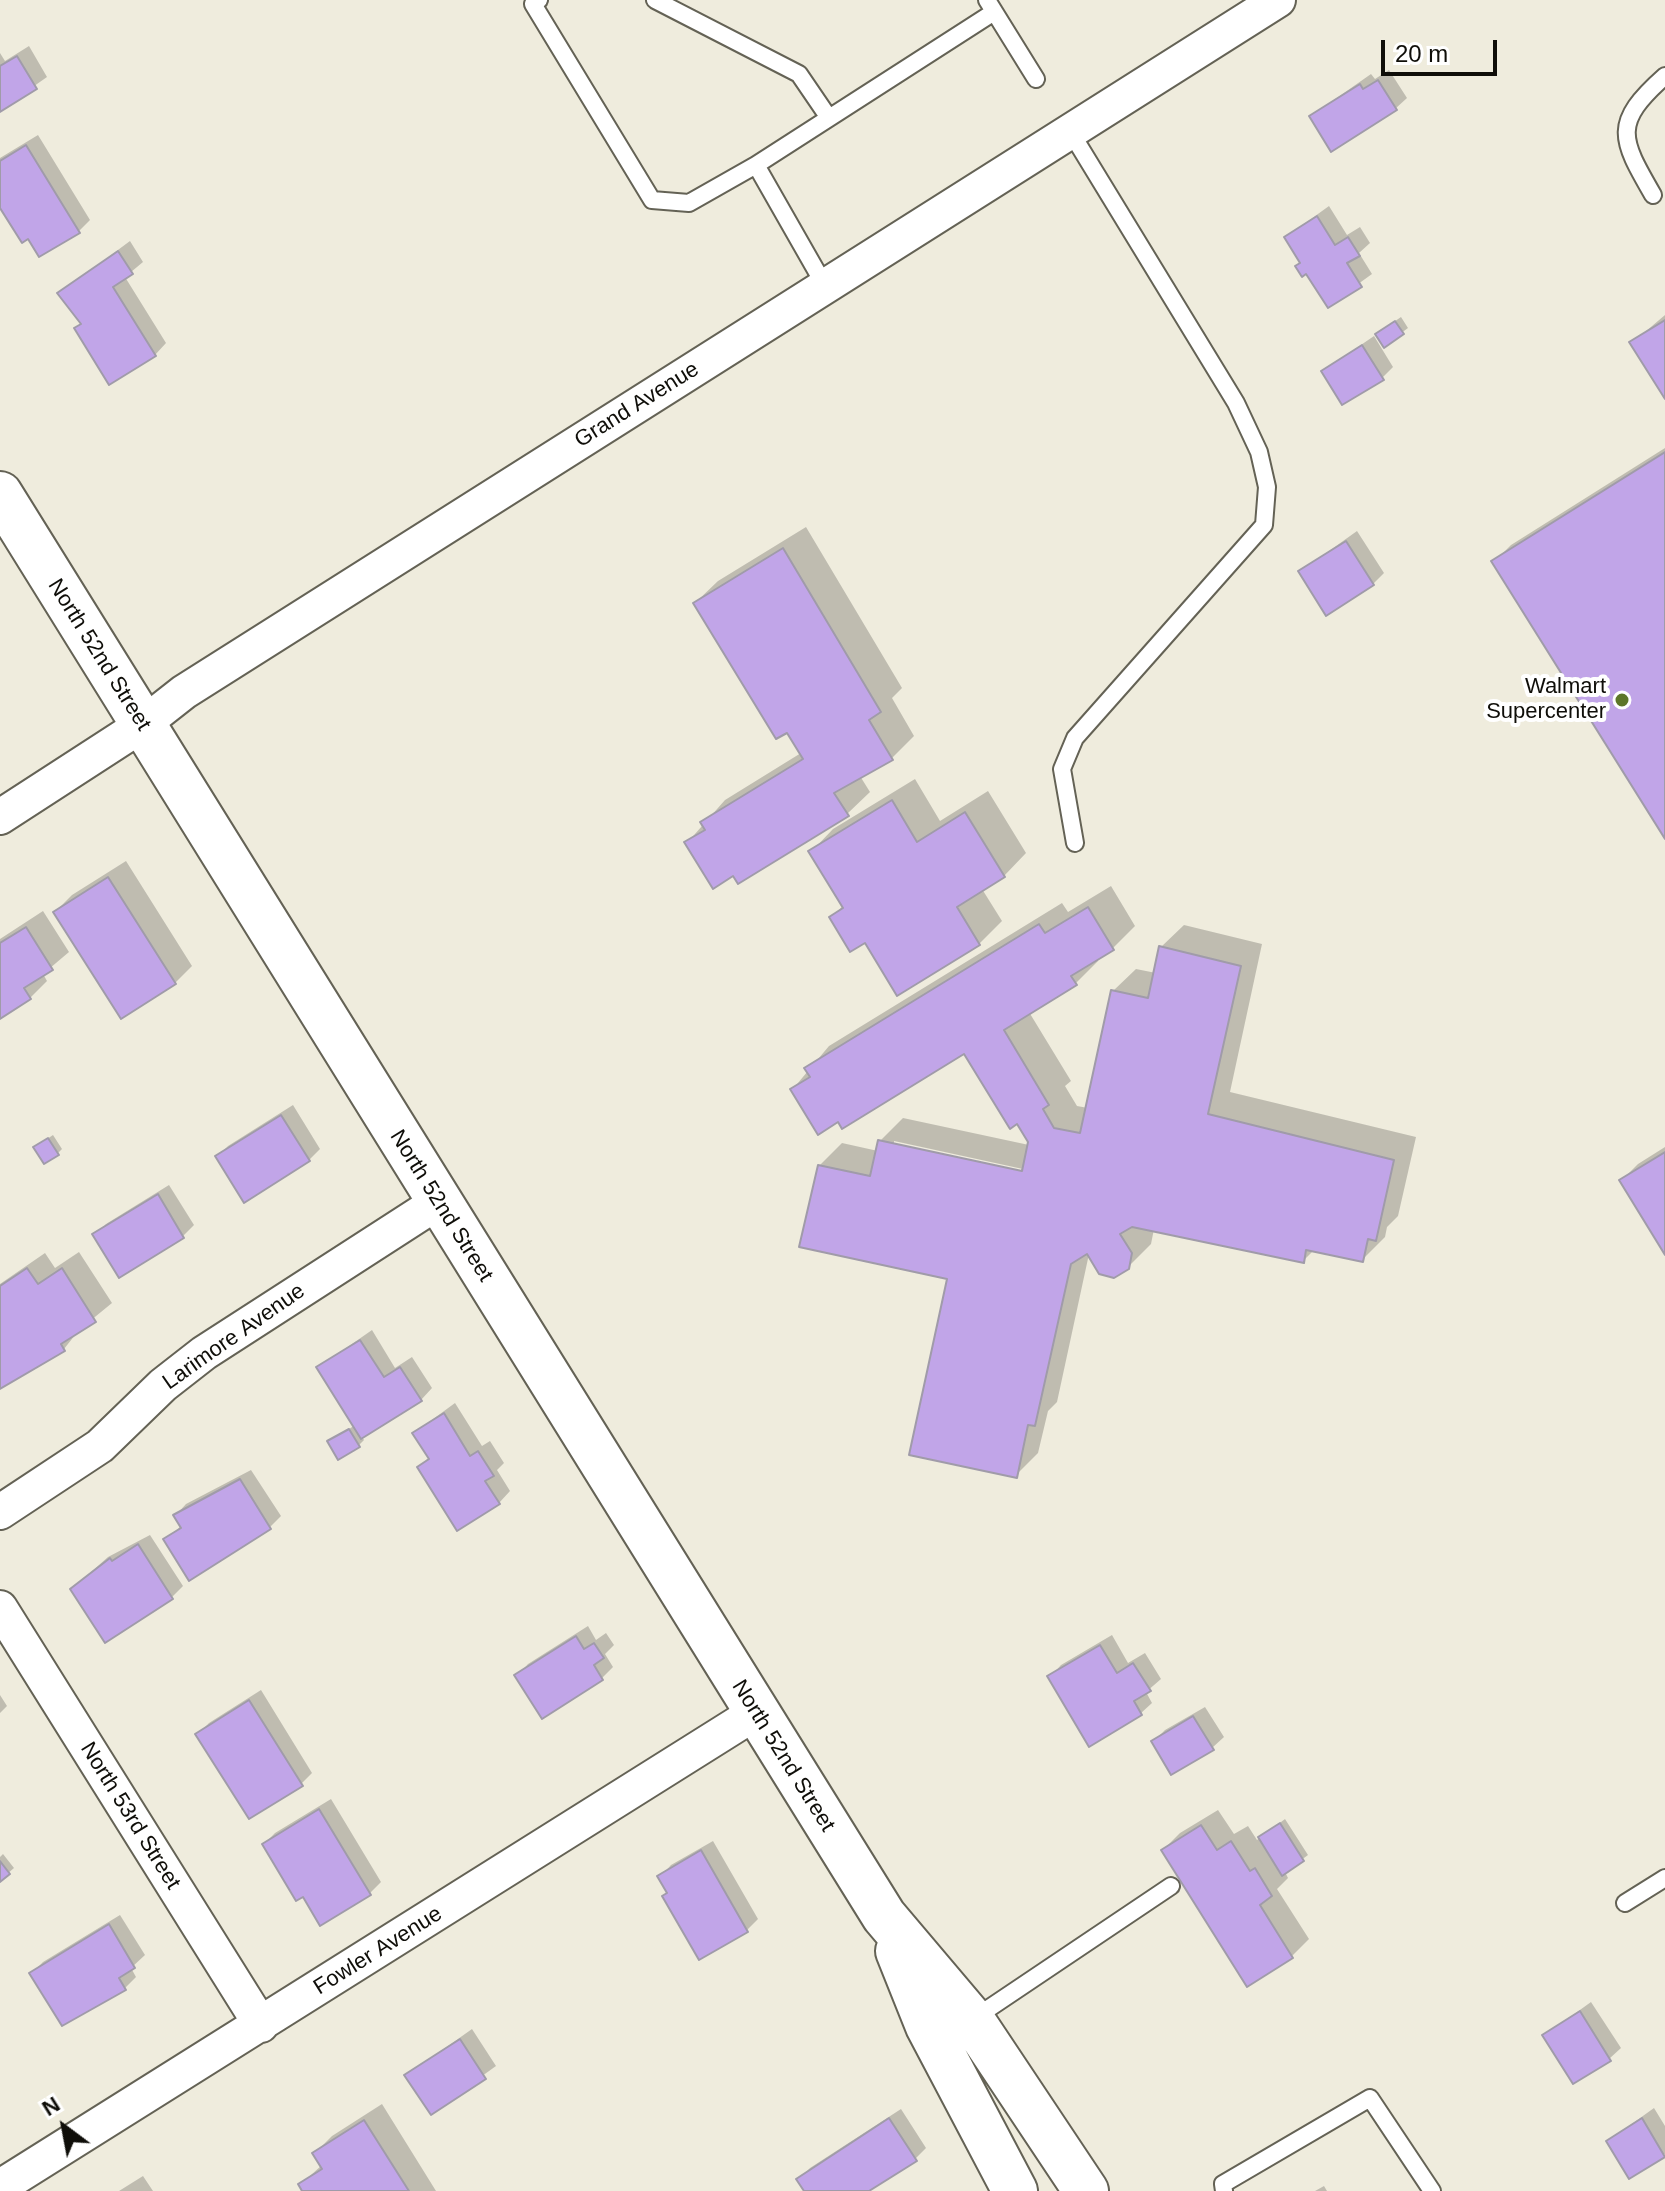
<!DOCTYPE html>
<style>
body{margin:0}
#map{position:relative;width:1665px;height:2191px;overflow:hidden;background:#efecdd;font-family:Arial,sans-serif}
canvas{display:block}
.north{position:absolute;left:24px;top:2087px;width:80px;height:80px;-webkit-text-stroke:6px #fff;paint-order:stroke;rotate:328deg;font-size:22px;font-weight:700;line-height:32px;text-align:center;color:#0f0e09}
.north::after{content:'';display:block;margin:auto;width:28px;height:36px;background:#0f0e09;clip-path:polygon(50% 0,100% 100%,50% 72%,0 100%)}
.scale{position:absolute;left:1381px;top:40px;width:116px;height:36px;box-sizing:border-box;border:4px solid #0f0e09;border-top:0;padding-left:10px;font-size:24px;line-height:28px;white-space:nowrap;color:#0f0e09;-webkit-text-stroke:6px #fff;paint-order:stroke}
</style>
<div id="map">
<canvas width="1665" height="2191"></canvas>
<div class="north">N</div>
<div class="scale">20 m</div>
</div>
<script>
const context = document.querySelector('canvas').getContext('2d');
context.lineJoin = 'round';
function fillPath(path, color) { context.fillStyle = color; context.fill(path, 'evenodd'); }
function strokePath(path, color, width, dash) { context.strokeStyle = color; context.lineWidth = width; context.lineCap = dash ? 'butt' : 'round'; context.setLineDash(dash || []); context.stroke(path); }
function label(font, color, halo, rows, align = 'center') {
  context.font = font + ' Arial,sans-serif'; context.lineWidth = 8; context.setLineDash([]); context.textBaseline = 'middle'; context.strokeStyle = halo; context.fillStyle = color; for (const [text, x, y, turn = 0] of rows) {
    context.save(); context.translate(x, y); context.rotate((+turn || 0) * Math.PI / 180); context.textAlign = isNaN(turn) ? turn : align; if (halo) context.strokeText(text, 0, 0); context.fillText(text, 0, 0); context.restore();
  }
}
fillPath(new Path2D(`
 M29 46 47 77 0 110V53L5 61Z
 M1389 70 1407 98 1395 109 1311 116 1371 74 1375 79Z
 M38 135 90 220 78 232 29 237 0 204V158Z
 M1329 206 1347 235 1360 227 1370 243 1359 253 1372 274 1329 305 1286 237Z
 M130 241 143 262 125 277 166 343 155 355 76 328 82 322 60 293Z
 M1665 315V396L1632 343Z
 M1401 317 1408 328 1385 345 1382 330Z
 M1374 336 1393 367 1382 378 1323 371Z
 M1665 448V835L1494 562 1511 545Z
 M806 527 902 688 892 698 914 736 892 758 860 776 870 792 847 814 734 874 687 843 725 800 801 753 695 603 718 581Z
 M1357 531 1384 573 1373 584 1301 571Z
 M915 779 940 821 988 791 1026 853 1004 876 982 889 1002 921 979 944 898 993 865 940 831 917 844 905 811 852 833 829Z
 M126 861 192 966 175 983 55 912 72 895Z
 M1111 886 1135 926 1113 948 1096 958 1098 961 1076 983 1029 1012 1071 1081 1065 1086 1077 1106 1088 1108 1113 991 1136 969 1156 973 1161 947 1184 925 1262 944 1230 1092 1416 1137 1398 1216 1387 1227 1385 1237 1362 1260 1314 1250 1303 1261 1154 1229 1151 1244 1128 1267 1089 1254 1057 1402 1048 1411 1038 1453 1016 1475 950 1277 819 1166 842 1143 878 1151 880 1141 903 1118 1029 1145 1030 1141 965 1051 838 1120 792 1090 829 1046 1062 903 1068 912ZM894 1141 1032 1171 1031 1175 894 1145Z
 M43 911 69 952 43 974 47 981 30 998 0 1017V939Z
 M293 1105 320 1149 309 1160 217 1157 228 1146Z
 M53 1135 62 1149 57 1154 41 1143Z
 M1665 1147V1252L1621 1181 1638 1164Z
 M169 1185 194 1225 183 1236 95 1235 106 1224Z
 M79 1252 112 1303 79 1330 64 1349 0 1387V1284L45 1253 55 1268Z
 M372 1330 395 1368 412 1357 432 1388 421 1400 362 1437 364 1440 359 1445 330 1442 355 1425 319 1367Z
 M455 1403 482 1446 490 1441 504 1463 497 1470 510 1491 499 1503 420 1467 429 1457 414 1433Z
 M251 1470 281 1516 270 1527 166 1539 181 1526 175 1516 186 1504Z
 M150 1535 183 1586 172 1597 105 1640 72 1589 108 1557Z
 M588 1626 596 1640 606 1633 614 1645 605 1654 613 1667 602 1678 543 1716 517 1676 528 1664Z
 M1112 1635 1128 1663 1145 1653 1161 1679 1146 1692 1152 1703 1140 1714 1050 1677 1061 1665Z
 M261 1690 312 1773 301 1784 198 1734 209 1723Z
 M0 1695 7 1706 0 1713Z
 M1205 1707 1224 1737 1212 1748 1154 1741 1165 1730Z
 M331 1799 381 1882 370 1893 321 1923 264 1844 275 1833Z
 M1218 1810 1234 1834 1248 1826 1257 1840 1285 1819 1308 1855 1285 1872 1288 1878 1277 1889 1309 1939 1292 1956 1248 1984 1163 1850 1180 1833Z
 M713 1841 758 1919 747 1930 669 1892 660 1877 671 1865Z
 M3 1854 14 1868 0 1880V1857Z
 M120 1915 145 1955 131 1968 136 1977 125 1988 63 2024 32 1973 43 1962Z
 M1591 2002 1621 2048 1609 2059 1545 2035Z
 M472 2029 496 2066 432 2112 407 2075Z
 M382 2104 436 2191H304L300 2185 322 2165 315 2153 332 2136Z
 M1654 2108 1665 2126V2154L1630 2176 1608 2141Z
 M901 2109 926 2148 915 2159 866 2191H807L799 2179 810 2168Z
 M143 2176 153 2191H119Z
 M1324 2186 1327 2191H1315Z`), '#0003');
const building = new Path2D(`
 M17 56 37 89 0 112V66Z
 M1378 80 1397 110 1331 152 1309 116 1360 84 1363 89Z
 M26 145 80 233 39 257 28 239 22 243 0 208V161Z
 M1317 216 1335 245 1348 237 1360 256 1347 263 1362 287 1328 308 1306 274 1302 277 1295 266 1300 263 1284 237Z
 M118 251 133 274 113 287 156 356 109 385 74 328 81 324 57 293Z
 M1665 320V399L1629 342Z
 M1395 321 1404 334 1384 348 1375 334Z
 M1362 345 1384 380 1342 405 1321 371Z
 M1665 452V839L1491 561Z
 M1346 541 1374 585 1326 616 1298 571Z
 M783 548 881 712 869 720 893 760 834 793 849 816 738 884 733 876 713 889 684 842 705 830 700 822 803 759 787 733 776 739 693 603Z
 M892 800 917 842 965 812 1005 877 957 907 980 945 897 996 865 943 850 952 829 917 843 908 808 851Z
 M108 877 176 984 121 1019 53 912Z
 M1088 907 1114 950 1071 976 1077 985 1004 1030 1049 1105 1043 1109 1054 1128 1080 1133 1111 990 1148 998 1159 946 1241 966 1208 1114 1394 1160 1376 1241 1368 1239 1363 1262 1306 1250 1304 1263 1132 1227 1120 1234 1132 1253 1129 1269 1114 1278 1099 1274 1087 1254 1071 1264 1035 1426 1028 1425 1017 1478 909 1455 947 1279 799 1247 818 1165 870 1176 878 1140 1022 1171 1028 1142 1017 1124 1010 1129 964 1054 842 1129 838 1122 818 1135 790 1089 810 1077 804 1068 1039 924 1045 933Z
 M26 927 53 970 24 988 31 999 0 1019V943Z
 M281 1115 310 1161 244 1203 215 1156Z
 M48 1138 59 1155 44 1164 33 1147Z
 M1665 1152V1255L1619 1180Z
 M158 1194 184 1238 119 1278 92 1234Z
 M27 1268 38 1284 62 1268 96 1322 61 1344 65 1351 0 1389V1286Z
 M360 1340 384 1377 400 1367 422 1401 361 1439 316 1367Z
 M444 1413 470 1456 478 1451 494 1476 485 1481 500 1504 457 1531 417 1467 429 1459 412 1433Z
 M349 1429 360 1447 338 1460 327 1441Z
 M240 1479 271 1529 189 1581 163 1539 181 1528 173 1515Z
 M138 1544 173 1599 105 1643 70 1589 110 1558 112 1561Z
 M576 1636 584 1649 594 1643 604 1658 594 1665 603 1680 542 1719 514 1675Z
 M1100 1645 1117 1673 1133 1663 1151 1691 1134 1701 1142 1715 1089 1747 1047 1676Z
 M249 1700 303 1786 249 1819 195 1734Z
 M1193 1716 1214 1750 1171 1775 1151 1741Z
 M319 1809 371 1895 320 1926 303 1897 296 1901 262 1844Z
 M1280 1823 1304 1861 1282 1876 1258 1837Z
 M1201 1825 1217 1850 1231 1841 1250 1871 1255 1868 1272 1896 1260 1905 1293 1958 1247 1987 1161 1850Z
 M701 1850 748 1932 699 1960 662 1896 667 1893 657 1876Z
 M0 1861 10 1874 0 1882Z
 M109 1924 135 1968 119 1978 126 1990 62 2026 29 1973Z
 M1580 2011 1611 2061 1573 2084 1542 2035Z
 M460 2039 486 2079 431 2115 404 2075Z
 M889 2118 917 2161 869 2191H804L796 2179Z
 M1642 2118 1665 2157 1629 2179 1606 2141Z
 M364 2120 409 2191H302L298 2184 322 2169 312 2153Z`);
fillPath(building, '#c1a5e8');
strokePath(building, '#a09ba9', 2);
const service = new Path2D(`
 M539 0 533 4 652 200 689 203 756 165
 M655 0 799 74 829 118
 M987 0 1036 79
 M1070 131 1236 403 1259 452 1267 487 1264 525 1075 738 1062 769 1075 843
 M1653 195C1620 138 1612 123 1665 76
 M825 286 756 165 994 12
 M1625 1903 1665 1878
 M973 2019 1171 1886
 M1224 2191 1223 2184 1370 2098 1432 2191`);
const minor = new Path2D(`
 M0 817 142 725 184 692 1278 0
 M0 1512 100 1446 163 1385 204 1353 438 1202
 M0 1608 261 2025
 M0 2187 755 1713`);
const secondary = new Path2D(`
 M0 494 884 1916 972 2020 1086 2191
 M898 1951 928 2026 1015 2191`);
strokePath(service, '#646255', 20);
strokePath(minor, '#646255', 38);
strokePath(secondary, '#646255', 48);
strokePath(service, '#fff', 16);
strokePath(minor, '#fff', 34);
strokePath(secondary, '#fff', 44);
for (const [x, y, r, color] of [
 [1622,700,8,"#5d7629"]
]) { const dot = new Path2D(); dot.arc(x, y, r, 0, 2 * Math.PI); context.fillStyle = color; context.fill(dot); strokePath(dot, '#fff', 3); }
label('22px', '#0f0e09', '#fff', [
 ["Grand Avenue",637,405,-32],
 ["North 52nd Street",99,655,58],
 ["North 52nd Street",441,1206,58],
 ["Larimore Avenue",234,1337,-35],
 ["North 52nd Street",783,1756,58],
 ["North 53rd Street",130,1816,58],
 ["Fowler Avenue",378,1951,-32]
]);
label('22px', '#0f0e09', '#fff', [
 ["Walmart",1606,687],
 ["Supercenter",1606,712]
], 'right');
</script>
